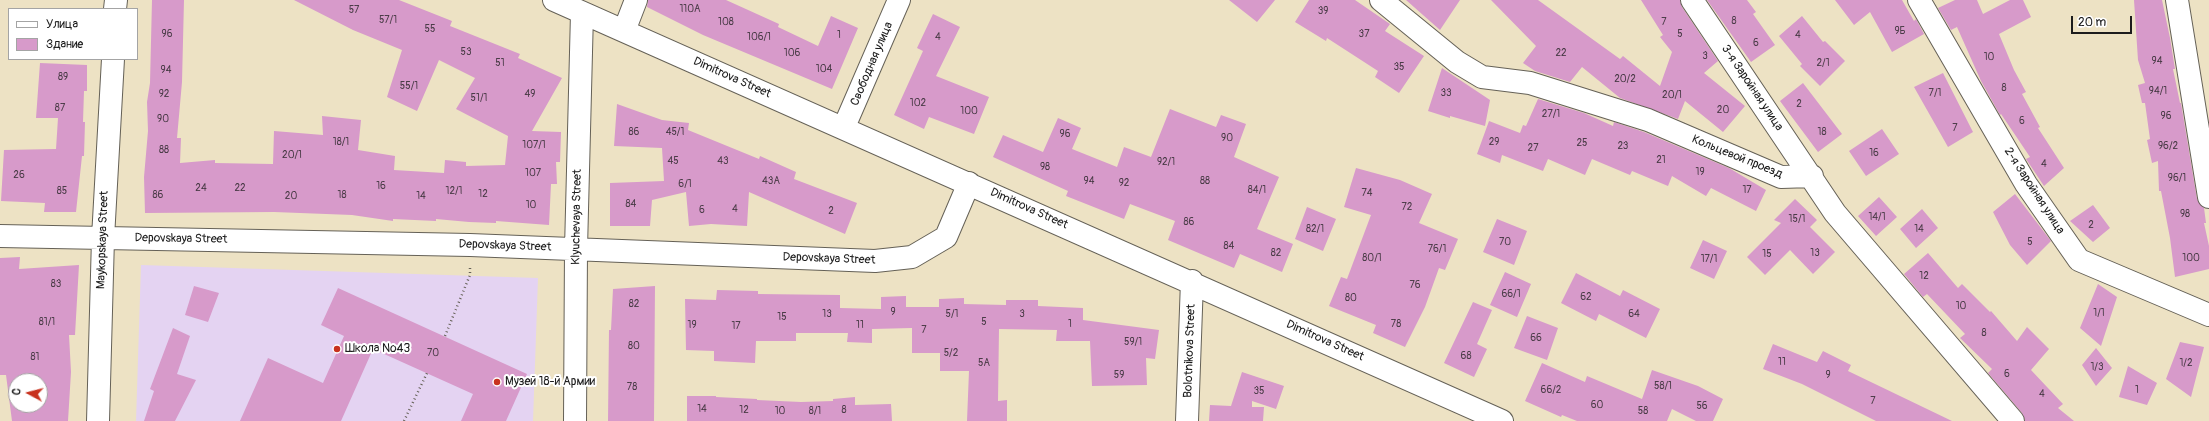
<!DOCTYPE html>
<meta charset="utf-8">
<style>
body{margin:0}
#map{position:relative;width:2209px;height:421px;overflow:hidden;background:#ede2c4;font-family:Pangolin,sans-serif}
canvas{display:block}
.legend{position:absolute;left:8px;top:8px;width:130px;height:52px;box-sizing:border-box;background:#fff;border:1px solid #a4a4a4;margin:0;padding:5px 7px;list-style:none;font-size:12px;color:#1c1c1c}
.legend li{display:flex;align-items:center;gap:8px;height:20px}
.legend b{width:20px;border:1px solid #a4a4a4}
.north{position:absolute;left:8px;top:373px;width:40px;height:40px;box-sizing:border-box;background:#fff;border:1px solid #a4a4a4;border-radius:50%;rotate:277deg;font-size:11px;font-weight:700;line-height:16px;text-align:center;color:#1c1c1c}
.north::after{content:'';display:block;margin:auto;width:14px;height:18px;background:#c8321e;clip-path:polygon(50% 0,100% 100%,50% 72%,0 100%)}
.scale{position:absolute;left:2071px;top:16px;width:61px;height:18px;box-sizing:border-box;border:2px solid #1c1c1c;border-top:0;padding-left:5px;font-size:12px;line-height:14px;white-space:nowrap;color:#1c1c1c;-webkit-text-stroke:3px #fff;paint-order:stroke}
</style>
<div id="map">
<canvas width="2209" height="421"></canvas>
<ul class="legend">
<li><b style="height:5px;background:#fff"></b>Улица</li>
<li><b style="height:11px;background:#d79aca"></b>Здание</li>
</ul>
<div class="north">С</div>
<div class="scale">20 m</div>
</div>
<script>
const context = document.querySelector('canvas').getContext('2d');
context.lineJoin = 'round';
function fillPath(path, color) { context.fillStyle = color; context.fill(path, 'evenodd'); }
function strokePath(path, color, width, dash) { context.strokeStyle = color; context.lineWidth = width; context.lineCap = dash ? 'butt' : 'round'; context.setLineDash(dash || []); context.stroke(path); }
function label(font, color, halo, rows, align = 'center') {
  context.font = font + ' Pangolin,sans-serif'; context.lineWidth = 4; context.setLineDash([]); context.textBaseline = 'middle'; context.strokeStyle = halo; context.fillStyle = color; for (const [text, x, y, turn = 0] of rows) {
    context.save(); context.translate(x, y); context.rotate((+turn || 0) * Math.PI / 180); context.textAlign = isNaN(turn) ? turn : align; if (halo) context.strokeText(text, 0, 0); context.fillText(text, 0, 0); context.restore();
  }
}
fillPath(new Path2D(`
 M141 265 538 278 533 421H136Z`), '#e4d3f2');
fillPath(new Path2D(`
 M152 0H184L182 82 177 138H181L180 163 215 160V163L273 164 274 131 323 135 322 116 361 120 358 150 395 156 394 170 444 173 445 160 466 162V166L505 165 508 136 456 109 475 78 439 60 417 111 387 97 402 50 353 30 294 0H399L452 21 450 26 520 54 518 58 562 78 532 131 561 132 560 162H556L557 184H551L549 225 496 221V223L469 222 436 219V221L393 219V221L352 215 274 212 145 213 144 177 148 131 147 102 150 83Z
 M648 0H726L779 24 778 27 818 46 831 16 858 28 832 89 703 35 647 7Z
 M1229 0H1275L1257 22Z
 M1309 0H1355L1390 24 1385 31 1424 56 1399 93 1375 77 1378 71 1327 38 1326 41 1295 22Z
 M1406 0H1460L1440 30Z
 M1491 0H1538L1620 59 1623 56 1660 86 1672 52 1660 37 1663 35 1641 0H1680L1682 7 1718 61 1704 73 1745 106 1723 132 1685 101 1678 119 1620 98 1582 67 1570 82 1535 71 1523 63 1536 46Z
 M1707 0H1747L1756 12 1753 14 1775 45 1751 62Z
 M1835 0H1902L1914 21 1916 19 1924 34 1892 52 1870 12 1854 25Z
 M1955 0H1977L1983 14 2010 0H2023L2031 17 1999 34 2014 70 2026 92 2022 94 2040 127 2038 128 2064 168 2044 186 2026 159 2030 157 2001 114 2000 115 1981 81 1957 27 1951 30 1938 8Z
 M2134 0H2162L2170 38 2175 69H2173L2180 103H2181L2197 199 2204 208 2206 223H2204L2209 246V269L2175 277 2170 238 2161 191H2159L2158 161 2152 163 2147 140 2150 139 2145 103H2142L2138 85 2145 83 2138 60Z
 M933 14 960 27 936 76 989 97 974 134 929 117 924 129 894 115 923 51 917 48Z
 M1802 16 1823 42 1825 41 1845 61 1820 86 1800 66 1802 64 1779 36Z
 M40 63 87 65V91H84L83 122H85L84 156H82L76 212H44L45 203 1 201 4 150 56 149 58 118H36Z
 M1442 68 1490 100 1485 126 1450 116V118L1428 111Z
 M1943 73 1973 132 1948 147 1914 87Z
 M1803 83 1842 134 1818 152 1780 101Z
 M1538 99 1584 113 1613 126 1614 122 1644 132 1729 168 1766 190 1756 211 1711 188 1706 196 1672 176 1668 186 1632 171 1630 175 1592 159 1585 175 1548 159 1543 171 1502 155 1500 163 1477 154 1489 121 1520 133 1523 125 1526 126Z
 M617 104 662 120 689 123 688 130 759 159 760 156 796 172 794 179 857 203 845 234 749 192 747 226 711 224 689 226 686 192 652 200 650 226H610V183L664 181 662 148 614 146Z
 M1170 109 1216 127 1221 115 1246 124 1234 157 1279 177 1257 229 1293 244 1282 272 1240 254 1234 268 1168 240 1175 221 1130 204 1124 219 1066 196 1068 191 993 157 1003 135 1043 152 1058 118 1081 128 1072 149 1117 167 1124 147 1151 157Z
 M1882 129 1899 154 1866 176 1849 151Z
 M1356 168 1400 180 1432 194 1419 223 1458 239 1445 270 1439 268 1425 307 1405 347 1373 333 1376 325 1329 306 1341 277 1347 279 1371 215 1344 207Z
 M2015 194 2051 241 2027 265 2010 245 1993 212Z
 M1879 197 1897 217 1876 236 1858 216Z
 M1795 199 1817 220 1810 227 1835 252 1813 274 1790 250 1765 275 1747 257 1781 223 1774 220Z
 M2093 205 2110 228 2093 242 2070 221Z
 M1307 207 1336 219 1323 251 1295 239Z
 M1922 209 1938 228 1916 248 1900 229Z
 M1497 219 1527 231 1514 265 1483 252Z
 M1703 240 1727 251 1714 279 1690 268Z
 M1928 253 1958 288 1962 284 1990 312 1991 311 2017 341 2027 327 2049 349 2031 370 2063 404 2058 408 2074 421H2025L2022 413 1988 373 1992 369 1960 338 1965 334 1927 294 1923 297 1904 274Z
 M20 257 19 269 79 265 75 335H69L71 372 68 421H12L6 375H0V258ZM16 381H40V405H16Z
 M1505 272 1531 284 1517 317 1490 305Z
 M1576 273 1620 296 1623 290 1660 309 1646 338 1599 314 1596 321 1561 303Z
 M2098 284 2117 297 2101 346 2080 328Z
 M194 286 219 293 208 322 185 315Z
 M655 286 654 421H608L609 330H611L613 289Z
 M338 288 527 374 506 421H461L473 394 373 349 341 421H240L268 358 323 383 344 336 321 325Z
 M717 290 758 291V294L840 295V308L881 309V297L906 296V307H939V299L964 298V304L1006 305V300H1038V306L1083 308V320L1159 330 1155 359 1146 358 1147 385 1092 386 1090 341H1056L1057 330 999 329 998 401 1007 400V421H967L969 371H940V353H912V328L872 329V343L847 342 848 333H796V341H756L755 363 714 361V351L686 350 685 299 716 300Z
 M1473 302 1492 310 1477 344 1487 349 1474 377 1444 363Z
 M1527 316 1558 328 1547 360 1514 348Z
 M173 328 190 336 177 374 196 380 175 421H144L154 391 150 389Z
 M2180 342 2204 347 2191 397 2166 379Z
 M1773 344 1817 362 1823 351 1851 365 1848 371 1952 421H1876L1802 384 1763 369Z
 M2096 348 2112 368 2096 386 2082 365Z
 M1542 363 1585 382 1587 376 1642 399 1652 370 1698 386 1723 399 1713 421H1696L1672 409 1667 421H1577L1562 415 1561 417 1525 401Z
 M2128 366 2157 383 2147 405 2119 397Z
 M1242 372 1284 386 1276 409 1252 401V407H1264L1263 421H1209L1210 405 1231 406Z
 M687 396H716V397L757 399V400L801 402 833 401V399L855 397V405L891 404 892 421H687Z`), '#d79aca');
const minor = new Path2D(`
 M554 0 1502 421
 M1381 0 1457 62 1482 77 1530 83 1648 120 1781 177 1812 176
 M1692 0 1835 213 2013 421
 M1919 0 2026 184 2079 260 2209 315
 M2177 0 2209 197
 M115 9 116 0
 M624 31 636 0
 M844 127 899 0
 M0 236 470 245 875 261 912 257 946 237 969 183
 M98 421 103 238 113 59
 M575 421 576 249 582 13
 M1187 421 1192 281`);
strokePath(minor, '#656157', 24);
strokePath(new Path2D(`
 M445 336 470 275V265
 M404 421 427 373`), '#656157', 2.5, [1, 3]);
strokePath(minor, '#fff', 22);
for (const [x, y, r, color] of [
 [337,349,4,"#c8321e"],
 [497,382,4,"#c8321e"]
]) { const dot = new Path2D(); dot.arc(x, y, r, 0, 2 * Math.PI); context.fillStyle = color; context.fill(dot); strokePath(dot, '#fff', 1.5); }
label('10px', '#4b3c48', null, [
 ["110А",690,9],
 ["57",354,10],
 ["39",1323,11],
 ["57/1",388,20],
 ["8",1734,21],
 ["108",726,22],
 ["7",1664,22],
 ["55",430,29],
 ["9Б",1900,31],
 ["96",167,34],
 ["37",1364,34],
 ["5",1680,34],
 ["1",839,35],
 ["4",1798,35],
 ["106/1",759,37],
 ["4",938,37],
 ["6",1756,43],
 ["53",466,52],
 ["106",792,53],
 ["22",1561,53],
 ["3",1705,56],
 ["10",1989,57],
 ["94",2157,61],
 ["51",500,63],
 ["2/1",1823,63],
 ["35",1399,67],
 ["104",824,69],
 ["94",166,70],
 ["89",63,77],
 ["20/2",1625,79],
 ["55/1",409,86],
 ["8",2004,88],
 ["94/1",2158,91],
 ["33",1446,93],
 ["7/1",1935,93],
 ["92",164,94],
 ["49",530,94],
 ["20/1",1672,95],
 ["51/1",479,98],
 ["102",918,103],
 ["2",1799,104],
 ["87",60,108],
 ["20",1723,110],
 ["100",969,111],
 ["27/1",1551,114],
 ["96",2166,116],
 ["90",163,119],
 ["6",2022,121],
 ["7",1955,128],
 ["86",634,132],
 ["45/1",675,132],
 ["18",1822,132],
 ["96",1065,134],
 ["90",1227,138],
 ["18/1",341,142],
 ["29",1494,142],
 ["25",1582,143],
 ["107/1",534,145],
 ["23",1623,146],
 ["96/2",2168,146],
 ["27",1533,148],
 ["88",164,150],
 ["16",1874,153],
 ["20/1",292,155],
 ["21",1661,160],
 ["45",673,161],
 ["43",723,161],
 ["92/1",1166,162],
 ["4",2044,164],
 ["98",1045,167],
 ["19",1700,172],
 ["107",533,173],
 ["26",19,175],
 ["96/1",2177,178],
 ["43А",771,181],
 ["94",1089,181],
 ["88",1205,181],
 ["92",1124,183],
 ["6/1",685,184],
 ["16",381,186],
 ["24",201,188],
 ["22",240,188],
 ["84/1",1257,190],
 ["17",1747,190],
 ["85",62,191],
 ["12/1",454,191],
 ["74",1367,193],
 ["12",483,194],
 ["86",158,195],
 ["18",342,195],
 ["20",291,196],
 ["14",421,196],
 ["84",631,204],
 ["10",531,205],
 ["72",1407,207],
 ["4",735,209],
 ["6",702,210],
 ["2",831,211],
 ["98",2185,214],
 ["14/1",1877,217],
 ["15/1",1797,219],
 ["86",1189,222],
 ["2",2091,225],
 ["82/1",1315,229],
 ["14",1919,229],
 ["70",1505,242],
 ["5",2030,242],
 ["84",1229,246],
 ["76/1",1437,249],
 ["82",1276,253],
 ["13",1815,253],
 ["15",1767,254],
 ["80/1",1372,258],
 ["100",2191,258],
 ["17/1",1709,259],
 ["12",1924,276],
 ["83",56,284],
 ["76",1415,285],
 ["66/1",1511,294],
 ["62",1586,297],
 ["80",1351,298],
 ["82",634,304],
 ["10",1961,306],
 ["9",893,312],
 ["1/1",2099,313],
 ["13",827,314],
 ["5/1",952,314],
 ["3",1022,314],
 ["64",1634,314],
 ["15",782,317],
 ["81/1",47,322],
 ["5",984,322],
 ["1",1070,324],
 ["78",1396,324],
 ["19",692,325],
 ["11",860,325],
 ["17",736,326],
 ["7",924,330],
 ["8",1984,333],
 ["66",1536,338],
 ["59/1",1133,342],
 ["80",634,346],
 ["70",433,353],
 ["5/2",951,353],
 ["68",1466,356],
 ["81",35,357],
 ["11",1782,362],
 ["5А",984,363],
 ["1/2",2186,363],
 ["1/3",2097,367],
 ["6",2007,374],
 ["59",1119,375],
 ["9",1828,375],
 ["58/1",1663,386],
 ["78",632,387],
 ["66/2",1551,390],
 ["1",2137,390],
 ["35",1259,391],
 ["4",2042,394],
 ["7",1873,401],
 ["60",1597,405],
 ["56",1702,406],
 ["14",702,409],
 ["12",744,410],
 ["8",844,410],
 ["10",780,411],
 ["8/1",815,411],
 ["58",1643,411]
]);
label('12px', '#1c1c1c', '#fff', [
 ["Свободная улица",872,64,-67],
 ["Dimitrova Street",732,78,24],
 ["3-я Заройная улица",1752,88,56],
 ["Кольцевой проезд",1737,157,22],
 ["2-я Заройная улица",2034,191,57],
 ["Dimitrova Street",1029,209,24],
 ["Klyuchevaya Street",577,217,-89],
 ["Depovskaya Street",181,239,1],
 ["Maykopskaya Street",103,240,-88],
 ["Depovskaya Street",505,246,2],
 ["Depovskaya Street",829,259,2],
 ["Dimitrova Street",1325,341,24],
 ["Bolotnikova Street",1190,351,-88]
]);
label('12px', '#1c1c1c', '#fff', [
 ["Школа №43",345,349],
 ["Музей 18-й Армии",505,382]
], 'left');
</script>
